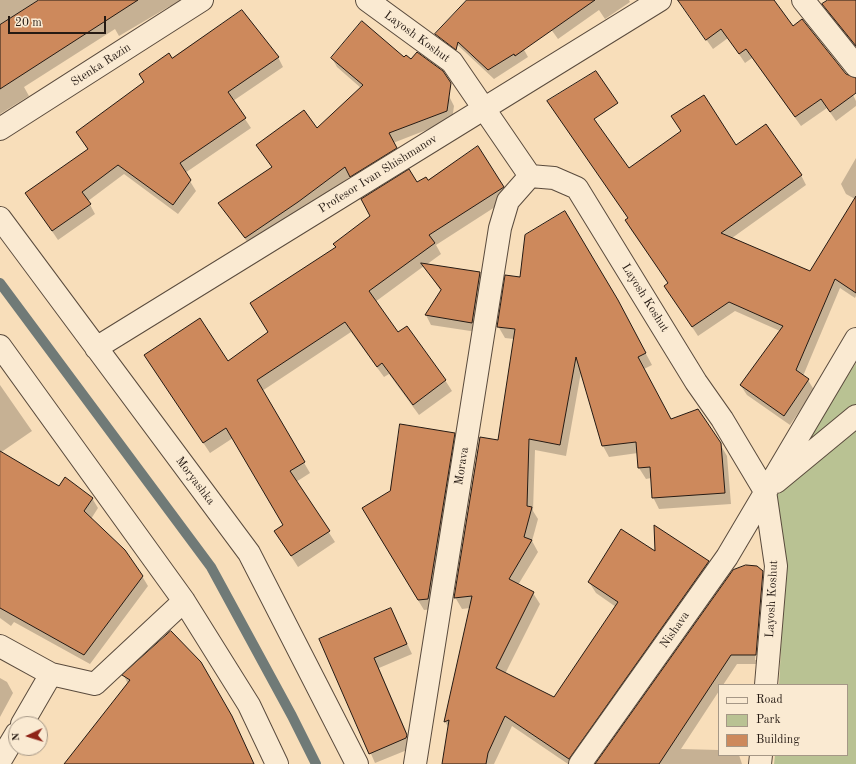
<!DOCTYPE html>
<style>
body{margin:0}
#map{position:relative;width:856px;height:764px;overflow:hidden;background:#f8deba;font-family:"Old Standard TT",serif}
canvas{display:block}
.legend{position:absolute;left:718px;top:684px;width:130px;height:72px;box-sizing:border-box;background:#faead2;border:1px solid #a59786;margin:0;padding:5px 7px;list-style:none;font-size:12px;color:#251a13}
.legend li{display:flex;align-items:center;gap:8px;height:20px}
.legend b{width:20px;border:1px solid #a59786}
.north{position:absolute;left:8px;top:716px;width:40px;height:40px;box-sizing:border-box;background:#faead2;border:1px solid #a59786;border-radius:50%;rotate:266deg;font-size:11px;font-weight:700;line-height:16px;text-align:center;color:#251a13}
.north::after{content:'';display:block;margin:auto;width:14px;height:18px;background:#8f2418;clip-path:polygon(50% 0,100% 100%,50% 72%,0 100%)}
.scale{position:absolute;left:8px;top:16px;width:98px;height:18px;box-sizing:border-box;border:2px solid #251a13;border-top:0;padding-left:5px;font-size:12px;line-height:14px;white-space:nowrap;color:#251a13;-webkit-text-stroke:3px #faead2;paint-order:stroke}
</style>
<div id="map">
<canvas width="856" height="764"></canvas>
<ul class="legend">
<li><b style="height:5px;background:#faead2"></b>Road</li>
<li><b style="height:11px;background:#b9c293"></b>Park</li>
<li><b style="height:11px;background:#cd895c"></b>Building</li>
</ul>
<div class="north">N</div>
<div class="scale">20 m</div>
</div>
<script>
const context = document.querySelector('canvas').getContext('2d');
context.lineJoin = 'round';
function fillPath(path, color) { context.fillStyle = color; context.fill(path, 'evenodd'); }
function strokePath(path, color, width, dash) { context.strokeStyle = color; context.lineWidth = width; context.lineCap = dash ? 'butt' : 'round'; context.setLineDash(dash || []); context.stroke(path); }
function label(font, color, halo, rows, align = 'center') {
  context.font = font + ' "Old Standard TT",serif'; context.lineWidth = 4; context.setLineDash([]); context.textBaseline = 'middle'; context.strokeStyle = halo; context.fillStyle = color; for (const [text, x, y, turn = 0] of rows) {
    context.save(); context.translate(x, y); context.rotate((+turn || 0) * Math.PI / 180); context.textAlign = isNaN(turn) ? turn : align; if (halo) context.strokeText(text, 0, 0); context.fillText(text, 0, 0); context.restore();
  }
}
fillPath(new Path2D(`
 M856 363V764H774L775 755H847V685H779L785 571 776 489Z`), '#b9c293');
fillPath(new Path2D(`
 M0 0H190L174 11 170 6 119 36 115 29 24 87 29 96 0 114Z
 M468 0H472L523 48 528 57 494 79 448 36Z
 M530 0H629L630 2 605 19 599 10 558 39Z
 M697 0H773L793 27 853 95 856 101V106L836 121 827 108 801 126 752 58 745 63 728 38 713 49 691 18Z
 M829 0H856V48L831 17 824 4Z
 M278 57 283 67 233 101 251 128 185 173 196 191 178 214 124 174 88 201 95 214 58 240 26 193 88 150 77 133 145 82 172 59Z
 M332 58 449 96 454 106 452 120 393 143 402 158 356 186 351 176 303 212 251 247 220 204 273 168 257 146 317 130 361 88 337 67Z
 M548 102 628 170 736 146 801 175 806 185 732 238 810 272 855 199 846 194 841 184 856 158V296L855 298 840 288 803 376 808 380 814 390 790 425 747 395 741 386 780 331 735 311 698 336 671 295 669 283 631 230 626 220 629 219Z
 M428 182 503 188 509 198 436 245 441 254 426 265 480 272 485 282 477 332 431 325 426 315 441 291 424 266 375 302 398 334 445 380 452 391 419 415 389 374 384 377 351 332 262 391 310 473 296 482 335 542 298 567 282 542 285 526 233 438 210 453 152 366 227 363 269 333 337 248 417 184Z
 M624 313 652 365 644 369 671 420 720 444 727 456 731 504 659 509 653 497 651 478 646 479 639 468 638 453 609 457 603 446 581 372 566 456 535 450 533 511 538 519 532 541 538 552 518 585 533 593 540 604 505 674 554 698 616 607 596 593 589 582 657 553 708 562 715 573 579 764H568L512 726 494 764H443L449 728 445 722 470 608 462 609 455 597 499 441 514 339 505 338 498 326Z
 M0 385 32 431 0 453 59 488 92 498 98 508 91 519 142 576 148 586 90 664 14 622 11 626 0 618Z
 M454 434 460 444 434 609 424 610 368 518 391 491Z
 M762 571 768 581 761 664H737L723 685H719V691L681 749 719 750V755H739L742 764H596ZM762 576H764L757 660H755Z
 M391 609 412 654 379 668 412 745V748L375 763 321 639Z
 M200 663 237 727 254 764H65L128 684 124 676Z
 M0 678 7 682 13 693 0 717Z`), '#0003');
strokePath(new Path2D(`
 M0 283 211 567 292 716 316 764`), '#707a77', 10);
const building = new Path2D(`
 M39 0H138L0 89V25Z
 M467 0H595L515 56 514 54 488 70 458 42 456 50 435 34Z
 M678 0H774L793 26 802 19 846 74 856 78V93L830 112 821 99 795 117 746 49 739 54 721 29 706 40Z
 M828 0H856V46L822 4Z
 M242 10 279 57 228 92 246 118 180 163 191 180 173 205 118 165 82 192 91 204 52 231 25 193 88 149 76 132 144 82 139 74 169 53 172 58Z
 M362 21 404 57 406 55 411 59 417 52 443 71 451 83 447 111 389 133 397 148 350 177 345 167 298 202 245 238 218 203 272 167 256 145 304 110 317 128 363 85 331 58Z
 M596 71 618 103 594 119 629 168 681 131 671 116 704 95 736 145 766 124 802 175 721 233 810 271 856 196V293L835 279 796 370 809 379 784 416 740 385 783 326 729 302 692 327 664 286 668 283 625 220 628 218 547 101Z
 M478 146 504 187 429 235 435 243 369 291 398 332 407 326 446 380 413 405 382 363 377 367 345 322 257 380 305 462 290 471 330 531 291 556 274 531 283 525 226 428 203 443 144 355 200 318 228 361 268 332 250 303 336 247 333 244 370 216 361 199 409 169 417 182 426 177 428 180Z
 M565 211 618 300 646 353 638 357 671 419 698 409 721 443 725 493 652 498 650 467 638 468 636 442 602 446 576 357 560 445 529 439 527 506 532 507 524 537 532 540 509 579 534 592 496 668 554 697 618 602 588 582 621 529 655 551 654 525 709 561 569 759 505 716 488 753 486 764H442L449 720 444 722 472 596 454 598 480 437 498 440 515 329 497 327 505 275 520 277 525 235Z
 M421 263 480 272 472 323 425 315 441 290Z
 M400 424 455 433 428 599 418 600 362 508 390 491Z
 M0 451 59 486 65 477 93 498 84 511 125 550 143 576 84 655 0 608Z
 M746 565 757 566 763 571 756 655H731L659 764H595L733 570Z
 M391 608 407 644 374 658 407 735 406 738 369 754 319 639Z
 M171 631 201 662 232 716 254 764H64L130 680 122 675Z`);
fillPath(building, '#cd895c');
strokePath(building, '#251a13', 1);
const street = new Path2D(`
 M367 0 452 62 530 176 554 178 577 188 696 382 722 419 765 491 776 566 766 685
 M803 0 856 66
 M0 129 202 0
 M0 218 249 553 357 764
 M0 346 184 601 249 705 277 764
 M96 348 660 0
 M776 482 856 416
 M0 646 51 674 95 684 184 601
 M22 724 51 674
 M0 761 16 734
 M415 764 500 228 508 201 530 176
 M580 764 727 557 856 339
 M760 764 761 755`);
strokePath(street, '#5a4b3d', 24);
strokePath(street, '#faead2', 22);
label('12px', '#251a13', '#faead2', [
 ["Layosh Koshut",417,37,36],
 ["Stenka Razin",101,65,-33],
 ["Profesor Ivan Shishmanov",378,174,-32],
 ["Layosh Koshut",645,298,58],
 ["Morava",462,466,-81],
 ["Moryashka",195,481,53],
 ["Layosh Koshut",772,599,-87],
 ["Nishava",675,630,-55]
]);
</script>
